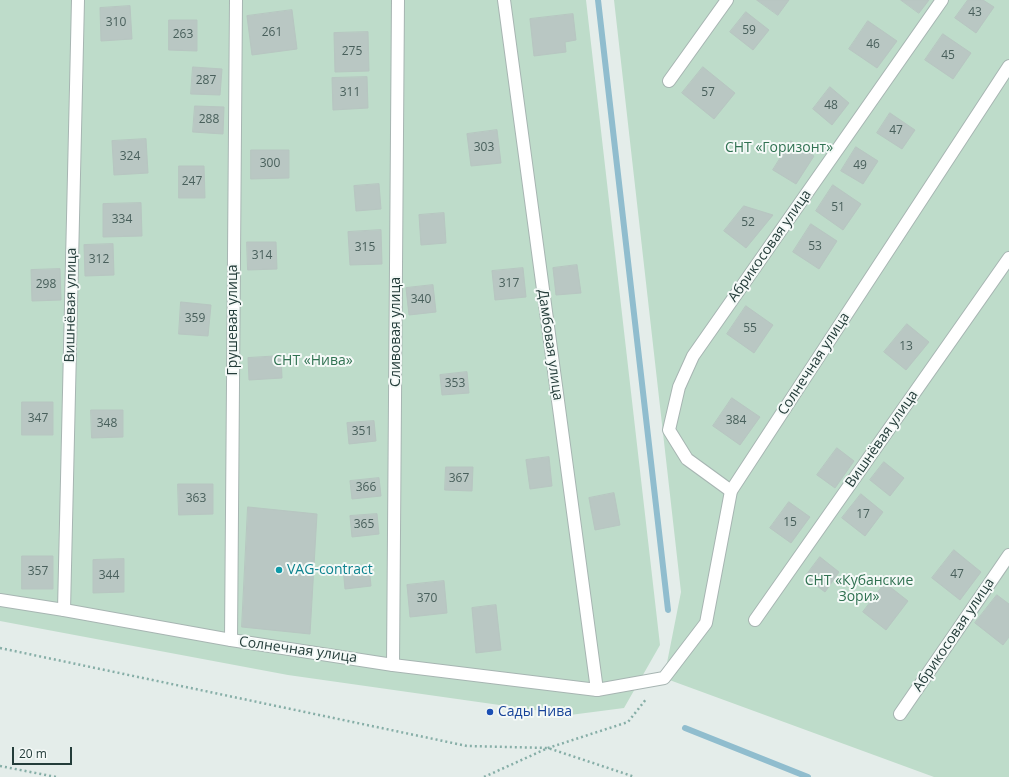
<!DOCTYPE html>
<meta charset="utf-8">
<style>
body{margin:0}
#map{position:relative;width:1009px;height:777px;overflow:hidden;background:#e4edea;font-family:"Open Sans",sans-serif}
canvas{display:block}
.scale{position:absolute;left:12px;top:747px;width:60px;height:18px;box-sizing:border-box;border:2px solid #243d3a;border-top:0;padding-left:5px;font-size:12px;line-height:14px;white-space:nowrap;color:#243d3a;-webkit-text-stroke:3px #f4f9f7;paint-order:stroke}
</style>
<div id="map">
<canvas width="1009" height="777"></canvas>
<div class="scale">20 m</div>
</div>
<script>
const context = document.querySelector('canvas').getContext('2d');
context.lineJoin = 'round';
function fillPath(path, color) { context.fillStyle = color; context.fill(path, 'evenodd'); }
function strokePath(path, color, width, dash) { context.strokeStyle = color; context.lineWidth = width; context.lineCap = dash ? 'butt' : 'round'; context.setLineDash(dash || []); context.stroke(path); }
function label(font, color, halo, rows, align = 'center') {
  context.font = font + ' "Open Sans",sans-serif'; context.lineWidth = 4; context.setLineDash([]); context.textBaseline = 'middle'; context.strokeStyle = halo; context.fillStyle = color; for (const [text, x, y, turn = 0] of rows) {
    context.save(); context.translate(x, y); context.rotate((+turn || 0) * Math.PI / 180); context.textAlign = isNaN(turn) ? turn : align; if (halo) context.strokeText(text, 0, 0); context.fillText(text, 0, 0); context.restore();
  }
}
fillPath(new Path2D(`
 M0 0H586L660 645 624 708 570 715 288 675 0 621Z
 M614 0H1009V777H934L664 678 681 592Z`), '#bedcca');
strokePath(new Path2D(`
 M598 0 668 610
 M685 728 808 777`), '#90bdce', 6);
const building = new Path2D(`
 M757 0H789L778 15Z
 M901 0H929L919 13Z
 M968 0H983L994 7 976 33 955 18Z
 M130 6 132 39 101 41 100 8Z
 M292 10 297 49 252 55 247 16Z
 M746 12 769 30 753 50 730 32Z
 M573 14 576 40 565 42 566 52 534 56 530 19Z
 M169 20H197V51L169 50Z
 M868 21 897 41 877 68 849 49Z
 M368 32 369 71 335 72 334 33Z
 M943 34 971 53 953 79 925 60Z
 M193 67 222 69 220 95 191 94Z
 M703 67 735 93 714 119 682 93Z
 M367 77 368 108 333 110 332 78Z
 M830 87 849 103 832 125 813 109Z
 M195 106 224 107 223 134 193 132Z
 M890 113 915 130 902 149 877 133Z
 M497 130 501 163 471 166 467 134Z
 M146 139 148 173 114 175 112 141Z
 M791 141 814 156 796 184 773 170Z
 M856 147 878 161 863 184 841 171Z
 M251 150H289V178L251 179Z
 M179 166H204L205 198H179Z
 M379 184 381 209 356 211 354 186Z
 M833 185 861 204 843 230 816 211Z
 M141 203 142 236 103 237V204Z
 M744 206 773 215 746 248 724 231Z
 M444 213 446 243 421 245 419 215Z
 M811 224 837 241 819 269 793 252Z
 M381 230 382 264 350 265 348 232Z
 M247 242H276L277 269 248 270Z
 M113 244 114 275 85 276 84 245Z
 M577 265 581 293 556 295 553 268Z
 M523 268 526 297 495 300 492 271Z
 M60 269 61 300 32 301 31 270Z
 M433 285 436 312 409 315 406 288Z
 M181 302 211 305 208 336 179 334Z
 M746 306 773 325 754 353 727 334Z
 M907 324 929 342 906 370 884 352Z
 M281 356 282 378 249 380 248 358Z
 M467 372 469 393 442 395 440 375Z
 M732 398 760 417 740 445 713 426Z
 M22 402H53V435H22Z
 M91 410H123V437L92 438Z
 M374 421 376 441 349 444 347 423Z
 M837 448 854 461 835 488 817 475Z
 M549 457 552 486 530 489 526 460Z
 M884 462 904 478 890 496 870 480Z
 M446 467H473L472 491 445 490Z
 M379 478 381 496 352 499 350 481Z
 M178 484H213V514L179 515Z
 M614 493 620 525 595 530 589 498Z
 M861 494 883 512 865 536 842 518Z
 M789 502 810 517 791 543 770 528Z
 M248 507 317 514 310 634 242 627Z
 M377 514 379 534 352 537 350 516Z
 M954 550 981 572 960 600 932 578Z
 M22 556H53V589H22Z
 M820 557 839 572 825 592 805 577Z
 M124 559V592L93 593V560Z
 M369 566 371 586 345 589 343 568Z
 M444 581 447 613 410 617 407 585Z
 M885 583 908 601 886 630 863 612Z
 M997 595 1009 604V637L1003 645 975 623Z
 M496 605 501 650 476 653 472 608Z`);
fillPath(building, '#b9c7c3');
strokePath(building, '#b7c6c1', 1);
const minor = new Path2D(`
 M504 0 597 690
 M669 81 727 0
 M731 491 687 459 669 430 679 387 693 356 942 0
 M64 610 78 0
 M755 620 1009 258
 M231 640 236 0
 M393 665 398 0
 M900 714 1009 555`);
const tertiary = new Path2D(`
 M0 600 64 610 231 640 393 665 597 690 664 678 706 623 731 491 1009 66`);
strokePath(minor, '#a7b5b2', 14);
strokePath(tertiary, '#a7b5b2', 14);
strokePath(new Path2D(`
 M0 648 467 746 548 748 635 777
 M0 766 56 777
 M484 777 548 748 628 722 647 698`), '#86aea7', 2.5, [2, 3]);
strokePath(minor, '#fff', 12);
strokePath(tertiary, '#fff', 12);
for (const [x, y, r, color] of [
 [279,570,4,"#0f9aa8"],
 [490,712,4,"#1a4fb4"]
]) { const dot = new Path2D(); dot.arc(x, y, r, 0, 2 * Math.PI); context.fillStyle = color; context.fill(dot); strokePath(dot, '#f4f9f7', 1.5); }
label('12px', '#49605c', null, [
 ["43",975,13],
 ["310",116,23],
 ["59",749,31],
 ["261",272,33],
 ["263",183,35],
 ["46",873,45],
 ["275",352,52],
 ["45",948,56],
 ["287",206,81],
 ["311",350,93],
 ["57",708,93],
 ["48",831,106],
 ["288",209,120],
 ["47",896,131],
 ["303",484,148],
 ["324",130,157],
 ["300",270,164],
 ["49",860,166],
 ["247",192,182],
 ["51",838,208],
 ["334",122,220],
 ["52",748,223],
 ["53",815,247],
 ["315",365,248],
 ["314",262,256],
 ["312",99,260],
 ["317",509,284],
 ["298",46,285],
 ["340",421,300],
 ["359",195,319],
 ["55",750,329],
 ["13",906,347],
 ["353",455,384],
 ["347",38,419],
 ["384",736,421],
 ["348",107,424],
 ["351",362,432],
 ["367",459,479],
 ["366",366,488],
 ["363",196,499],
 ["17",863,515],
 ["15",790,523],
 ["365",364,525],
 ["357",38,572],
 ["47",957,575],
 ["344",109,576],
 ["370",427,599]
]);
label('14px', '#317252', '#f4f9f7', [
 ["СНТ «Горизонт»",779,148],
 ["СНТ «Нива»",313,361],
 ["СНТ «Кубанские",859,581],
 ["Зори»",859,597]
]);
label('14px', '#243d3a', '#f4f9f7', [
 ["Абрикосовая улица",770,246,-55],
 ["Вишнёвая улица",71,305,-89],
 ["Грушевая улица",233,320,-90],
 ["Сливовая улица",396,332,-90],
 ["Дамбовая улица",550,345,82],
 ["Солнечная улица",814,364,-57],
 ["Вишнёвая улица",882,439,-55],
 ["Абрикосовая улица",954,635,-56],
 ["Солнечная улица",298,650,8]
]);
label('14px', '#0d838f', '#f4f9f7', [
 ["VAG-contract",287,570]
], 'left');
label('14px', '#164399', '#f4f9f7', [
 ["Сады Нива",498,712]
], 'left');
</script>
